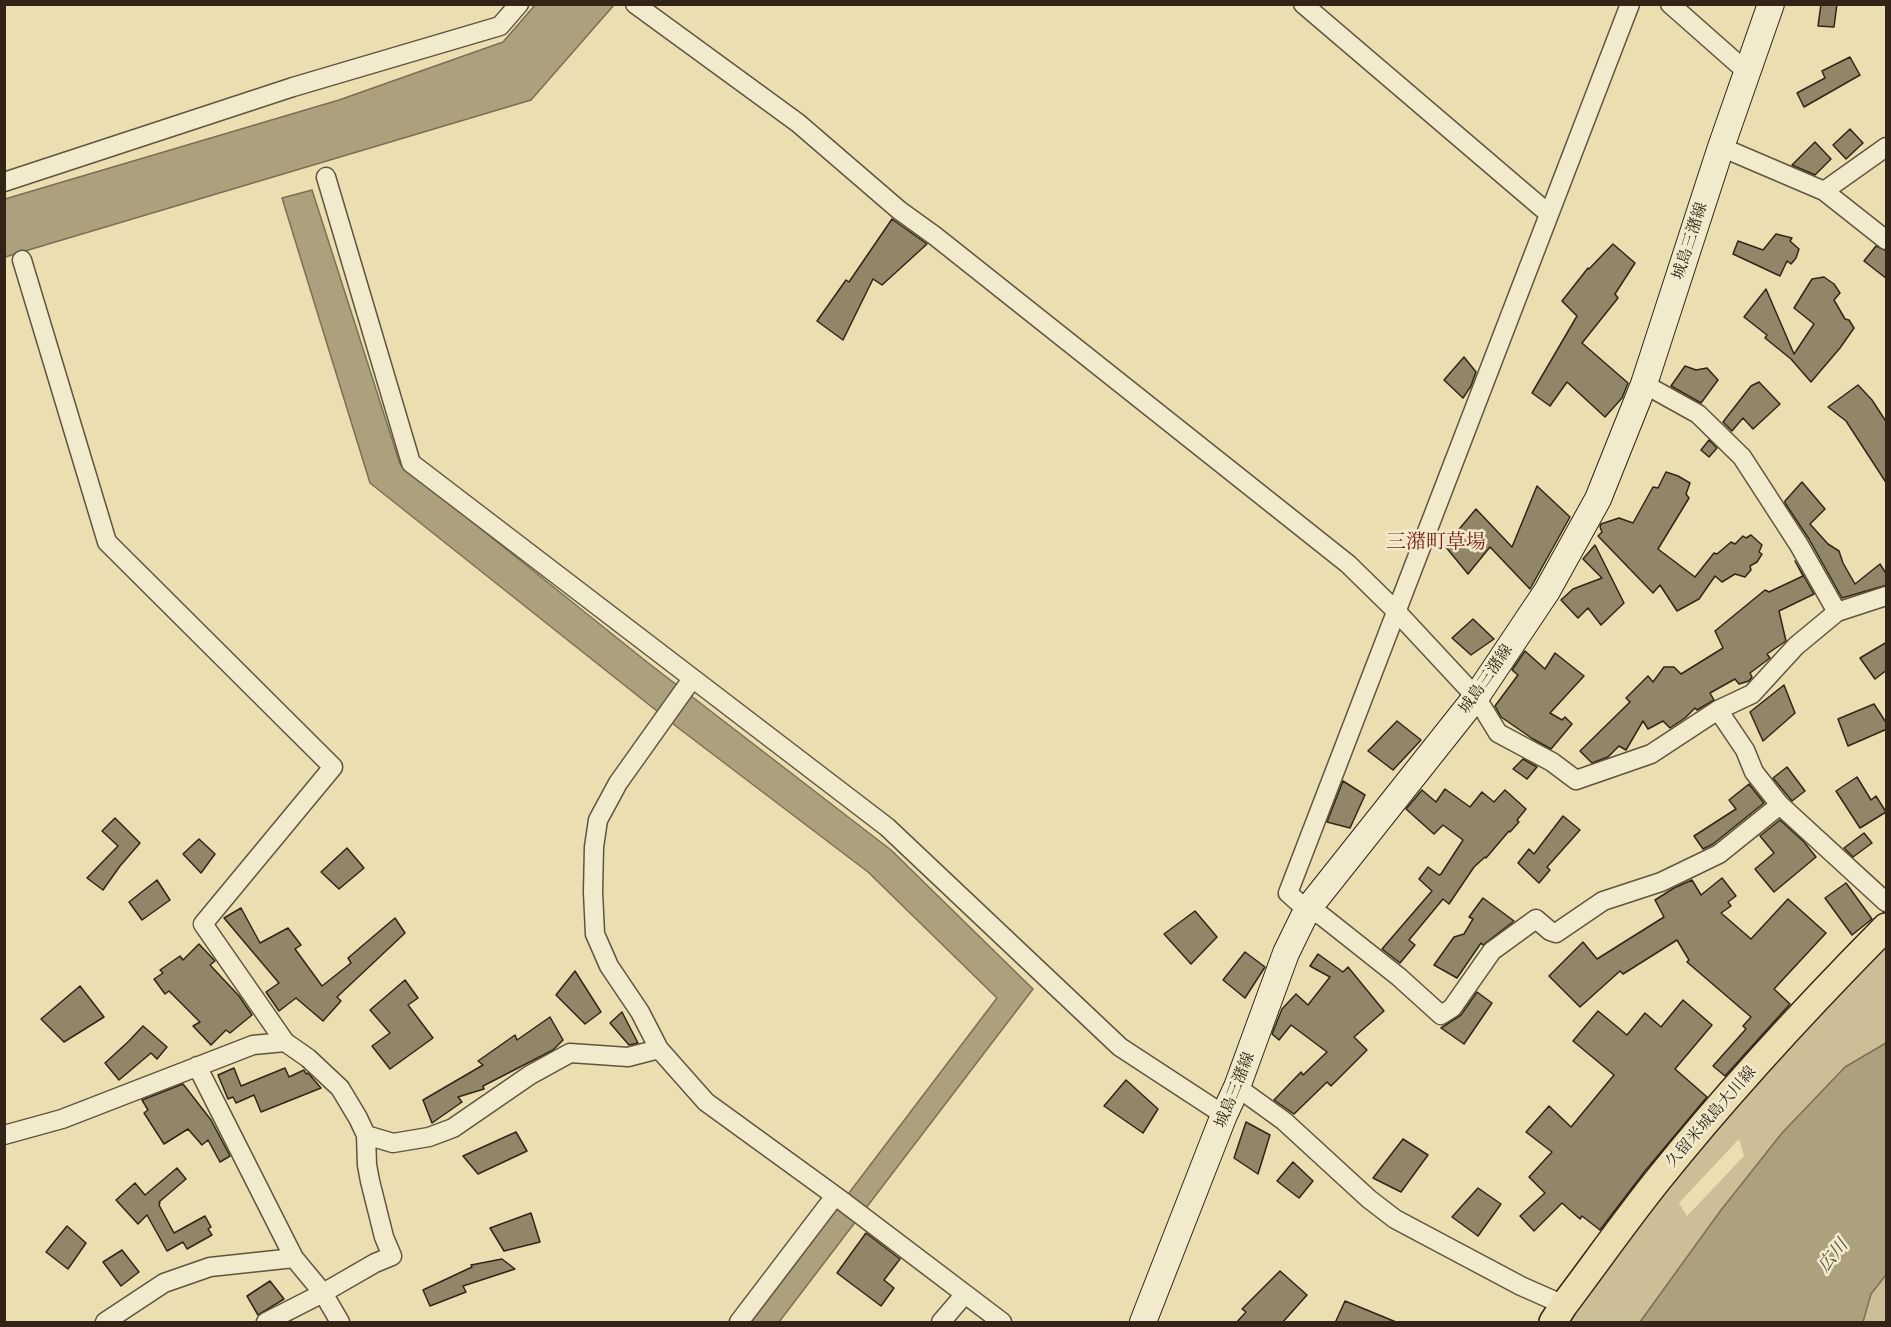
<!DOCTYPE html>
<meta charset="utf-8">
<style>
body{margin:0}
#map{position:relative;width:1891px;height:1327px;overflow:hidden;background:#ebdfb2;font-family:"Libre Caslon Text",serif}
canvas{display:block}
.frame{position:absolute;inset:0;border:6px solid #322517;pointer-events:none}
</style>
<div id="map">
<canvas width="1891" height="1327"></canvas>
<div class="frame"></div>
</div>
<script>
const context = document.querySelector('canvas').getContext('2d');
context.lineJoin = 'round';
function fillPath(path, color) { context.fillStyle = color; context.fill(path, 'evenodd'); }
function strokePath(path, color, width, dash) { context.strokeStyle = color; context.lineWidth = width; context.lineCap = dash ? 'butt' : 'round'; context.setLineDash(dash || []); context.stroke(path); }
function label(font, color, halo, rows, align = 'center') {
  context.font = font + ' "Libre Caslon Text","Noto Serif JP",serif'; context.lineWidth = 5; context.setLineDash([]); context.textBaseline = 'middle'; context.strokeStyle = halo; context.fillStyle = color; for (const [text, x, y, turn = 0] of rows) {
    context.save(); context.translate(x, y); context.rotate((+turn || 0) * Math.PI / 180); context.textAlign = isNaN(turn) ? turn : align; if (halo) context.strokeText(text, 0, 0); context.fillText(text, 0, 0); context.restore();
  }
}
fillPath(new Path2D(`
 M1886 941V1043L1845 1067 1782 1133 1721 1210 1640 1322H1568L1609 1264 1725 1112ZM1739 1139 1744 1156 1687 1216 1679 1203Z
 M1886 1275V1322H1863L1871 1294Z`), '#ccbf98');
const water = new Path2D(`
 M535 5H614L531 100 5 257V199L339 100 503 42Z
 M312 190 400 464 647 662 891 850 1033 989 779 1322H751L997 998 868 872 677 727 370 483 282 198Z
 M1886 1043V1275L1871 1294 1863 1322H1640L1721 1210 1782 1133 1845 1067Z`);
fillPath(water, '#aca07d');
strokePath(water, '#7b6f54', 1.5);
const building = new Path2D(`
 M1821 4H1837L1834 27 1818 26Z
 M1850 57 1860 75 1804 107 1797 93 1825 78 1822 71Z
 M1850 129 1863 143 1846 159 1833 145Z
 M1815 142 1831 159 1815 175 1792 165Z
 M892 219 927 244 882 285 873 279 843 340 817 321 846 280 849 282Z
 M1776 234 1792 238 1790 241 1799 249 1796 258 1791 264 1787 261 1780 276 1733 254 1738 241 1763 250Z
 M1613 244 1635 263 1615 294 1618 298 1582 343 1628 383 1622 398 1605 417 1567 382 1550 406 1532 393 1577 316 1562 301 1588 268 1589 269Z
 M1876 246 1887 251V279L1864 261Z
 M1824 277 1834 284 1840 293 1834 300 1845 319 1849 320 1854 328 1840 348 1811 382 1791 359 1765 338 1767 335 1744 317 1766 289 1794 354 1814 324 1794 308 1812 279Z
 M1464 357 1476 372 1471 386 1463 398 1444 380Z
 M1685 366 1696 370 1707 368 1718 380 1701 403 1671 386Z
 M1759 382 1780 404 1753 429 1743 418 1732 431 1723 422 1751 386Z
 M1858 385 1872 400 1887 423V484L1846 421 1828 407Z
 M1709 440 1717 448 1709 457 1701 450Z
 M1666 472 1678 476 1690 483 1686 494 1689 498 1658 549 1695 577 1714 553 1717 554 1731 542 1735 544 1743 536 1746 538 1751 535 1762 545 1759 552 1762 554 1757 562 1750 566 1751 570 1745 577 1735 574 1722 582 1715 576 1699 599 1677 611 1660 585 1653 593 1598 536 1602 532 1600 527 1601 524 1619 518 1633 523 1653 487 1658 488Z
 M1802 482 1825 509 1810 524 1828 544 1839 551 1843 563 1855 584 1880 564 1887 575V585L1842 598 1809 539 1785 503V501Z
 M1537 486 1570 517 1530 589 1490 547 1468 574 1445 546 1476 509 1512 547Z
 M1595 545 1624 603 1601 625 1588 608 1578 618 1561 600 1573 589 1602 578 1583 559Z
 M1795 561 1814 594 1779 611 1786 641 1767 654 1770 658 1750 673 1752 677 1749 681 1739 684 1735 679 1710 693 1714 700 1697 710 1695 708 1685 718 1670 728 1663 721 1648 729 1643 721 1626 750 1619 746 1608 757 1592 763 1580 751 1630 702 1626 698 1648 676 1653 682 1664 667H1674L1681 674 1723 648 1715 631 1765 590 1769 592 1803 576Z
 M1473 619 1494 639 1471 655 1452 638Z
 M1887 642V670L1875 679 1860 658Z
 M1525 651 1545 669 1555 653 1584 676 1550 713 1562 720 1565 717 1572 724 1551 749 1533 739 1501 717 1495 706 1518 675 1512 670Z
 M1784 685 1795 713 1763 741 1750 712Z
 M1874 704 1887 724V729L1848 746 1838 719Z
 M1397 721 1421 740 1393 770 1368 751Z
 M1523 759 1537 767 1527 779 1513 769Z
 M1787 767 1805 791 1792 801 1773 778Z
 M1857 777 1871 800 1876 796 1886 812 1860 828 1836 791Z
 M1343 781 1365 795 1350 828 1327 822Z
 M1749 784 1764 803 1713 844 1703 849 1694 836 1736 809 1729 800Z
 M1445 789 1470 807 1482 792 1494 802 1505 790 1526 809 1517 820 1519 822 1510 832 1509 831 1486 858 1485 857 1474 867 1449 904 1443 899 1409 940 1415 945 1400 963 1382 949 1432 891 1419 879 1428 867 1439 875 1441 874 1463 840 1443 825 1434 834 1406 809 1422 790 1436 802Z
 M1563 816 1580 830 1547 867 1550 870 1539 883 1518 863 1529 849 1534 854Z
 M115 818 140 843 120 866 103 890 87 878 118 846 102 831Z
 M1780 820 1804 842 1816 857 1774 892 1755 869 1774 853 1760 836Z
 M1864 833 1872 843 1853 857 1844 848Z
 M199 839 215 854 201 873 183 854Z
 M347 848 364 868 339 889 321 872Z
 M1722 878 1736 896 1728 902 1731 906 1721 913 1751 939 1788 899 1826 933 1774 989 1790 1004 1725 1076 1713 1066 1746 1029 1743 1026 1751 1017 1687 962 1689 960 1677 940 1623 974 1620 971 1580 1007 1549 976 1583 942 1597 959 1664 917 1655 900 1674 888 1692 880 1701 895Z
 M157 880 170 900 142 920 129 902Z
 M1846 883 1872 919 1852 935 1825 898Z
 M1483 898 1514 921 1483 945 1481 943 1457 978 1434 965 1454 937 1464 934 1473 919 1469 917Z
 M241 908 260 943 288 928 301 945 295 949 322 986 351 963 348 958 395 918 405 933 337 997 341 1001 323 1021 296 998 279 1011 266 992 279 983 224 918Z
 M1195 911 1217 937 1191 964 1164 934Z
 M199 944 215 961 210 965 239 996 252 1015 230 1033 226 1030 211 1045 193 1026 200 1022 169 991 165 994 154 979 163 973 160 970 180 956 183 960Z
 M1245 952 1265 967 1245 998 1223 980Z
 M1318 954 1343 972 1348 967 1384 1011 1354 1037 1367 1050 1331 1086 1327 1082 1294 1114 1274 1100 1301 1072 1303 1075 1327 1052 1291 1025 1279 1040 1272 1034 1282 1009 1296 994 1308 1005 1330 977 1310 966Z
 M575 971 601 1012 585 1024 556 995Z
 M405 980 418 998 408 1005 433 1038 390 1069 372 1046 390 1033 370 1010Z
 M80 986 104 1017 64 1042 41 1019Z
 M1477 992 1492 1003 1464 1044 1441 1028 1461 1015Z
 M1683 1000 1712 1025 1675 1069 1707 1097 1645 1171 1600 1230 1582 1216 1580 1219 1562 1203 1534 1231 1520 1216 1545 1193 1529 1177 1552 1152 1526 1132 1549 1106 1571 1127 1614 1075 1573 1041 1598 1011 1627 1035 1645 1013 1661 1027Z
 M622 1012 638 1043 629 1045 610 1023Z
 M550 1017 563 1040 553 1050 483 1086 484 1089 458 1097 462 1102 432 1123 423 1100 483 1065 478 1061 515 1035 517 1040Z
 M143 1026 167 1047 157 1059 151 1053 119 1080 105 1063 129 1041Z
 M234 1068 241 1086 285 1068 289 1077 304 1070 306 1074 308 1073 321 1088 261 1112 254 1095 236 1103 233 1097 228 1099 218 1075Z
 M1126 1080 1158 1109 1143 1133 1104 1106Z
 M183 1084 211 1120 230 1156 220 1162 208 1140 202 1145 188 1129 164 1144 144 1113 148 1110 142 1100Z
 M1246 1122 1270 1135 1258 1174 1234 1158Z
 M516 1132 527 1151 478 1174 463 1156Z
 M1403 1139 1428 1155 1401 1192 1373 1178Z
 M1293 1162 1313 1181 1299 1198 1277 1181Z
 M177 1168 186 1179 159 1202 160 1203 159 1205 174 1233 205 1216 211 1227 208 1229 212 1235 187 1249 183 1242 167 1251 147 1215 138 1224 116 1200 135 1183 145 1195Z
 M1478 1188 1501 1204 1478 1236 1452 1217Z
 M531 1213 540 1242 504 1251 490 1228Z
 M67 1226 86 1243 68 1269 46 1252Z
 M866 1233 900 1259 884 1280 894 1288 881 1306 837 1273Z
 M122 1250 139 1272 121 1286 103 1262Z
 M502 1259 515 1269 463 1286 466 1292 430 1306 423 1290 472 1267 471 1265Z
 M1280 1271 1307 1295 1282 1323H1236L1246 1312 1242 1309Z
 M270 1281 284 1299 258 1315 247 1296Z
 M1345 1301 1396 1322V1323H1335Z`);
fillPath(building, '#928668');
strokePath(building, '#322517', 1.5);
const street = new Path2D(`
 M635 4 798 123 899 210 935 236 1348 564 1395 610 1476 697 1498 733 1552 762 1576 780 1651 754 1718 710 1752 694 1796 646 1837 612 1886 596
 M1303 4 1549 214
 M1630 4 1288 893 1307 910 1322 916 1399 977 1441 1015 1452 1008 1492 951 1536 919 1550 931 1556 933 1603 901 1661 882 1719 854 1780 805
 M1670 4 1747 72
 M1721 147 1824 191 1886 240
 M326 177 411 463 887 827 1120 1047 1224 1115
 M4 182 293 87 500 26 519 4
 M1824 191 1886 147
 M22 260 107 542 333 767 203 924 285 1042 308 1058 340 1088 358 1118 366 1135 367 1165 370 1181 384 1237 392 1256 375 1263 323 1293 266 1322
 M1644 384 1698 414 1742 457 1799 545 1837 612
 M692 679 618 783 598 820 594 847 593 892 595 934 609 966 640 1012 659 1049 706 1102 841 1200 1002 1322
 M1718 710 1745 750 1754 772 1780 805 1886 902
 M197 1066 294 1258 323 1293 340 1322
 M1237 1087 1284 1121 1369 1199 1395 1219 1521 1286 1564 1305
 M4 1135 62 1119 253 1045 285 1042
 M366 1135 393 1143 429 1137 453 1128 530 1075 570 1053 628 1057 659 1049
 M105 1322 164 1283 210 1267 294 1258
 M739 1322 835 1196
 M941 1322 965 1294`);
const secondary = new Path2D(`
 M1143 1322 1224 1115 1237 1087 1286 953 1307 910 1476 697 1547 591 1598 499 1644 384 1721 147 1771 4`);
const primary = new Path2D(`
 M1553 1322 1564 1305C1595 1264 1625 1221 1657 1181 1728 1092 1806 1008 1886 927`);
strokePath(street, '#60543e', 21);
strokePath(secondary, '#322517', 28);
strokePath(primary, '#322517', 30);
strokePath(street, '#f2eacd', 18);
strokePath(secondary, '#f2eacd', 26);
strokePath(primary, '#ebdfb2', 27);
label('16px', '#322517', '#f2eacd', [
 ["城島三潴線",1690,241,-72],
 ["城島三潴線",1486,679,-55],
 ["城島三潴線",1235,1090,-68],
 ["久留米城島大川線",1711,1117,-49]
]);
label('italic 18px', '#5d503b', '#f2eacd', [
 ["広川",1833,1256,-51]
]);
label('20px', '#7a1f14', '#f2eacd', [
 ["三潴町草場",1436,542]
]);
</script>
